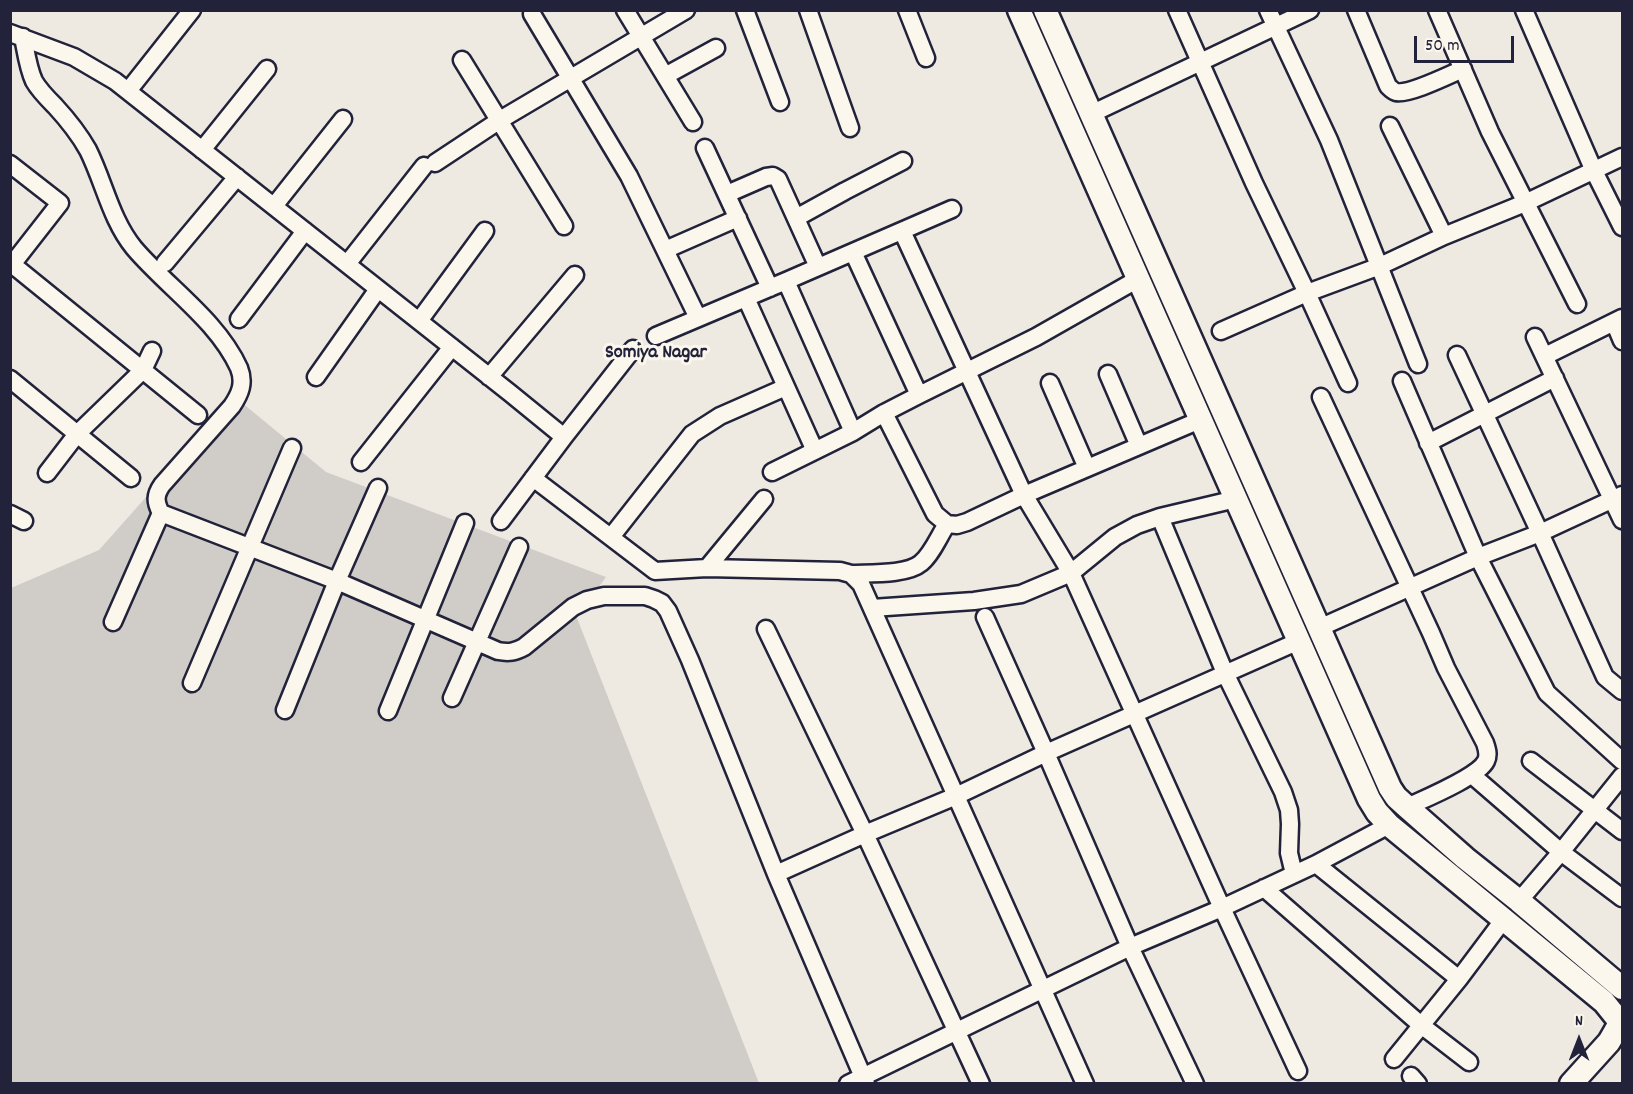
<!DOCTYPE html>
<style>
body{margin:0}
#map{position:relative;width:1633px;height:1094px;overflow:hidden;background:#eeeae2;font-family:Dekko,sans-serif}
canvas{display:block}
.frame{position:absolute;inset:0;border:12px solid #22223b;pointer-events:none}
.north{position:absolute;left:1549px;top:1010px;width:60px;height:60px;-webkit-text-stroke:4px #fbf7ec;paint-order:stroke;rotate:0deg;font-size:16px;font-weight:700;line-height:24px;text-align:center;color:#22223b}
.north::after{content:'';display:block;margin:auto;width:21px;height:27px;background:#22223b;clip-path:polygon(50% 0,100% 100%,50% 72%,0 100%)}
.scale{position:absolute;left:1414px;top:36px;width:100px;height:27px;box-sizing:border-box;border:3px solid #22223b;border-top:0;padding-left:8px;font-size:18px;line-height:21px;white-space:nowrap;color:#22223b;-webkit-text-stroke:4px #fbf7ec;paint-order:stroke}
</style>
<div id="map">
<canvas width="1633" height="1094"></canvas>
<div class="frame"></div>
<div class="north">N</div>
<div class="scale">50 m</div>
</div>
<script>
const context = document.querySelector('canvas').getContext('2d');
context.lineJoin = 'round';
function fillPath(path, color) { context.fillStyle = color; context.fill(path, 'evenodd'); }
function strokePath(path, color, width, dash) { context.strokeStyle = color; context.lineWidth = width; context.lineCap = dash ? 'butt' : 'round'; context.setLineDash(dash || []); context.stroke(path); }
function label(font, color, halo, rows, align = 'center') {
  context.font = font + ' Dekko,sans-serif'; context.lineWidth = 6; context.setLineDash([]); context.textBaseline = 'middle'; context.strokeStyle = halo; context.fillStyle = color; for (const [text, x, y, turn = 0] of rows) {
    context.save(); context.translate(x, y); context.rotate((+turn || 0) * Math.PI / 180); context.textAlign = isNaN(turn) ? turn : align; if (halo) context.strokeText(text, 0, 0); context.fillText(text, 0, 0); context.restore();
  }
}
fillPath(new Path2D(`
 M235 397 326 472 606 577 577 618 759 1083 11 1084V588L99 550Z`), '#d0cdc9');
const minor = new Path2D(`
 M625 10 693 122
 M745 10 780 102
 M808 10 850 128
 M907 10 926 58
 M1177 10 1254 183 1307 293 1348 383
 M1268 10 1329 140 1418 364
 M1356 10 1388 86C1390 88 1393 91 1396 92 1409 95 1449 75 1463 69
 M1437 10 1490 132 1577 304
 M1524 10 1594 171 1622 227
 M532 14 629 176 698 318
 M10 33 74 57 115 81 510 393 564 437
 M23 37C26 52 28 68 34 81 39 90 48 99 55 106 67 119 79 134 88 150 104 182 111 220 134 248 168 288 217 320 239 368 245 383 240 394 232 406L162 485C155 495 155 502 161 513L337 581 498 651C509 653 515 652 524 647L573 607 587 600 604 596H645L654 599 662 603 668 611 690 660 776 874 866 1084
 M462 60 564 226
 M665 76 716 48
 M128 91 192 10
 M1091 114 1310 10
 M1390 126 1444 236
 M705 148 770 288
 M202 150 267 69
 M435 163 500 120 686 10
 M10 164 60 203 10 267
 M727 194 766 177 773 176 778 179 818 267
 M274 206 343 119
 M796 218 845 191 903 161
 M902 231 1024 495 1071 573 1222 908 1298 1071
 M665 250 738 218
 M853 252 919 395
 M165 263 237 177
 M347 264 424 166
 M13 265 198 415
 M786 281 853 432
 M746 298 815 451
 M239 319 305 231
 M419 321 485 231
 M1614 322 1622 341
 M1221 331 1307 293 1380 266 1444 236 1525 203 1622 157
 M656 336 786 281 952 209
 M1535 337 1622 520
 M1457 355 1540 533 1605 677 1622 691
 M1545 356 1622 318
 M1108 374 1139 446
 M316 377 378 289
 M489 377 575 275
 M10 379 131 478
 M1402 381 1478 557 1547 693 1622 761
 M1050 383 1087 468
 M1321 397 1431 633 1446 668 1485 743C1487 749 1489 755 1486 761 1478 777 1424 799 1407 807
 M884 413 935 514 947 524 957 525 967 522 1024 495 1200 420
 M1428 443 1555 378
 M361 462 452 347
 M772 472 853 432 884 413 919 395 1036 337 1138 279
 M47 473 77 434 143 370 152 351
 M533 478 655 571 707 568 764 499
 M10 514 24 521
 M1160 517 1225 673 1283 792 1289 810 1290 824 1289 853 1294 874
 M501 521 564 437 633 349
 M611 537 692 434 720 416 786 387
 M707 568 840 571 851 574 861 584 1085 1084
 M851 574C869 573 907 575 921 563 932 554 939 536 947 524
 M872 608 974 601 1021 594 1071 573 1115 537 1137 525 1160 517 1236 499
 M985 617 1046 753 1130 947 1195 1084
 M113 622 161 513
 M1319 628 1478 557 1540 533 1622 495
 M766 629 865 834 981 1084
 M192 683 292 448
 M452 698 519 547
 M285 710 337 581 378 488
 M388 711 465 523
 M1531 761 1622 831
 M1472 775 1561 852 1622 898
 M1316 864 1459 979
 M776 874 865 834 956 796 1046 753 1299 641
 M1264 888 1421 1025 1469 1062
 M1519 901 1561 852 1622 776
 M1394 1059 1459 979 1504 919
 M1411 1076 1418 1084
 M848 1084 1130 947 1222 908 1316 864 1389 825`);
const secondary = new Path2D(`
 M1019 10 1369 799 1377 812 1389 825 1604 1002 1616 1017
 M1045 10 1390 788 1396 797 1407 807 1465 858 1519 901 1622 988
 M1571 1084 1609 1042 1620 1023`);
strokePath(minor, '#22223b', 21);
strokePath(secondary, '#22223b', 27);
strokePath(minor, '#fbf7ec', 16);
strokePath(secondary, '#fbf7ec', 22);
label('bold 20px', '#22223b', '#fbf7ec', [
 ["Somiya Nagar",656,354]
]);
</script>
